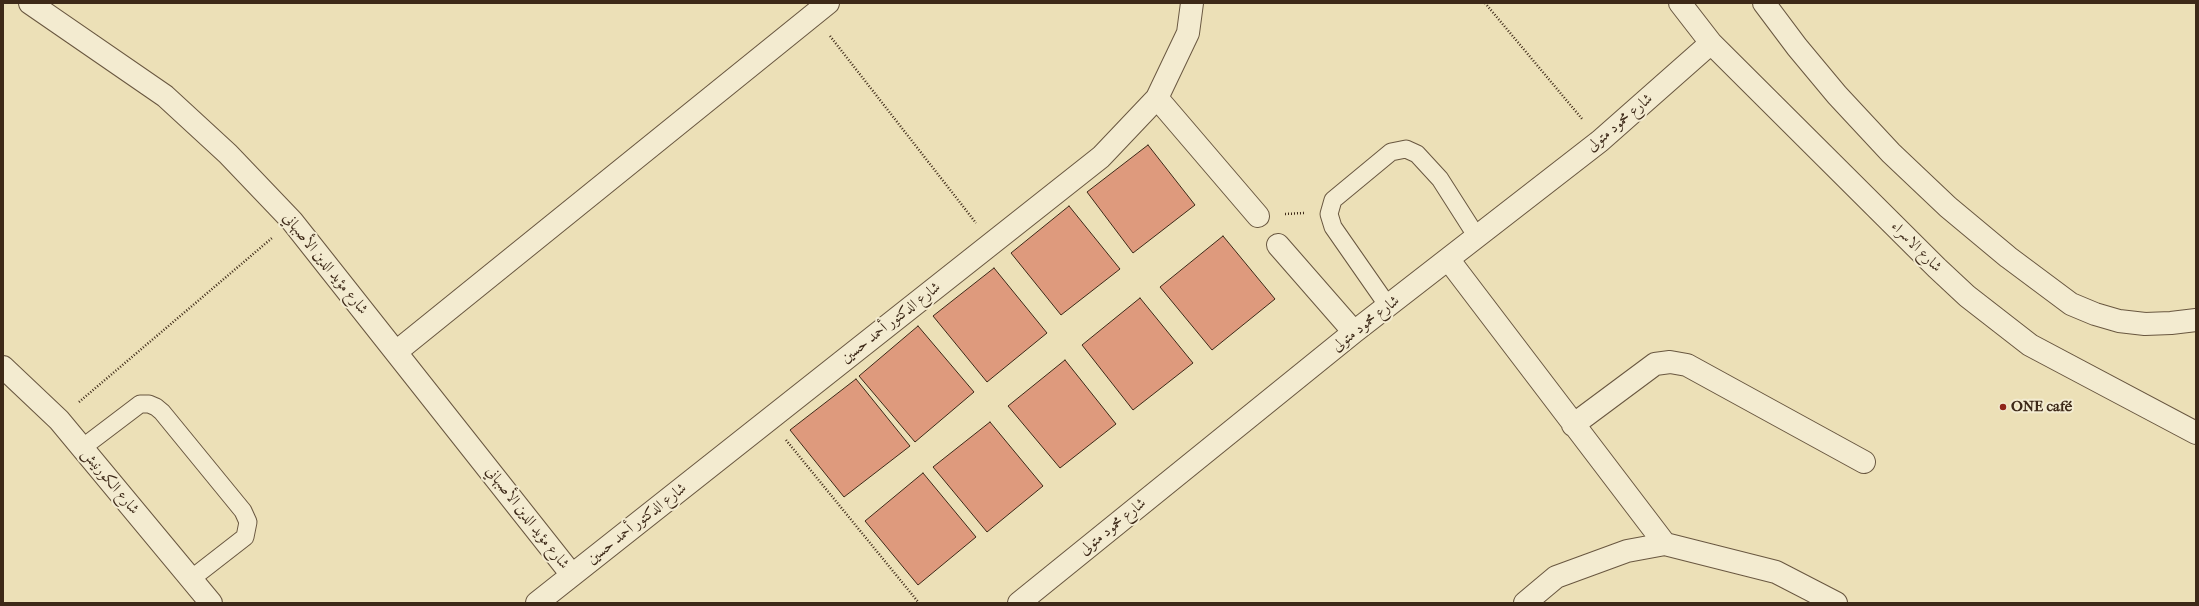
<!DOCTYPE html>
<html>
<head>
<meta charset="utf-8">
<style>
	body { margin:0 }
	#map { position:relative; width:2199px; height:606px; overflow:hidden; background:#ece0b7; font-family:"IM FELL French Canon",serif }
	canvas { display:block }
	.frame { position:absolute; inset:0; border:4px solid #3d2918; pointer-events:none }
</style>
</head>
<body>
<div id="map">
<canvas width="2199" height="606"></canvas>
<div class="frame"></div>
</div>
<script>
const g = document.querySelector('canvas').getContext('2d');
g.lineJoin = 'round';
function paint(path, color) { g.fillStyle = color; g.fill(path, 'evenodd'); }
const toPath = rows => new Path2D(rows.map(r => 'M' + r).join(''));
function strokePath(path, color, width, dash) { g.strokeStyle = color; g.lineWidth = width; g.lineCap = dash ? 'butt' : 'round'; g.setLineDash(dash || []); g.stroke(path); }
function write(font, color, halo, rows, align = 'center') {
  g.font = font + ' "IM FELL French Canon",Amiri,serif'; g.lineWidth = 4; g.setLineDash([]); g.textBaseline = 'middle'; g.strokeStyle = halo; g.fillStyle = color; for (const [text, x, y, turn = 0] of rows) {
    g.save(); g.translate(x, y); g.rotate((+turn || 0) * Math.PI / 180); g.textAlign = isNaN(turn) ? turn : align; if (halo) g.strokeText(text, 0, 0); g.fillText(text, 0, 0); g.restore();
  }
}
const building = toPath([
	[1148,145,1195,205,1133,253,1087,192,1148,145],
	[1069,206,1120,269,1061,315,1011,253,1069,206],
	[1223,236,1275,299,1212,350,1160,287,1223,236],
	[994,268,1047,333,987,382,933,316,994,268],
	[1140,298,1193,363,1133,410,1082,345,1140,298],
	[918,326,974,392,915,442,859,376,918,326],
	[1065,360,1116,424,1060,468,1008,406,1065,360],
	[856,379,910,446,844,497,790,430,856,379],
	[990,422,1043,486,987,532,933,467,990,422],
	[923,473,976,537,918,585,865,521,923,473]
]);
paint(building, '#de9a7d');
strokePath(building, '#3d2918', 1);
const lane = toPath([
	[1388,306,1333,227,1329,214,1333,200,1391,152,1406,149,1417,154,1440,179,1477,237],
	[82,448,140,404,149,404,156,407,162,412,243,511,248,522,245,537,191,579]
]);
const street = toPath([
	[30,3,165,96,228,154,292,221,572,575],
	[1680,3,1711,43,1937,268,1967,296,2030,345,2196,433],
	[1764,3,1797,47,1837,95,1891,153,1948,207,2008,257,2071,304,2095,314,2119,321,2145,324,2171,323,2196,320],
	[1157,98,1258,216],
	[1278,245,1354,332],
	[1448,259,1665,544],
	[396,352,828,3],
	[3,367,59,420,211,603],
	[1573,425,1655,364,1670,362,1687,365,1864,462],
	[537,603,1101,157,1157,98,1188,33,1192,3],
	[1019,603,1354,332,1600,141,1711,43],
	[1525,603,1556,577,1627,551,1665,544,1776,572,1836,603]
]);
strokePath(lane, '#695740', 19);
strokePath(street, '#695740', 24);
strokePath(toPath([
	[1485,3,1583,120],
	[830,36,976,223],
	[1285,214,1304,213],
	[79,402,272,238],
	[786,440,919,603]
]), '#3d2918', 2.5, [1, 2]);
strokePath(lane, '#f3ebd0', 17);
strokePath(street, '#f3ebd0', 22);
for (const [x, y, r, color] of [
	[2003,407,4,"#8f2418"]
]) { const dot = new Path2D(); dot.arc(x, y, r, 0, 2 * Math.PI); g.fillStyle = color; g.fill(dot); strokePath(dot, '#f3ebd0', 1.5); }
write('15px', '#3d2918', '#f3ebd0', [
	["شارع محمود متولى",1620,123,-40],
	["شارع الاسراء",1916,247,45],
	["شارع مؤيد الدين الأصبهاني",325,264,51],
	["شارع الدكتور أحمد حسين",891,323,-38],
	["شارع محمود متولى",1366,324,-38],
	["شارع الكورنيش",110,482,50],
	["شارع مؤيد الدين الأصبهاني",527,518,52],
	["شارع الدكتور أحمد حسين",637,524,-38],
	["شارع محمود متولى",1113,527,-39]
]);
write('bold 15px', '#3d2918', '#f3ebd0', [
	["ONE café",2011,407]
], 'left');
</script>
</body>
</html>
